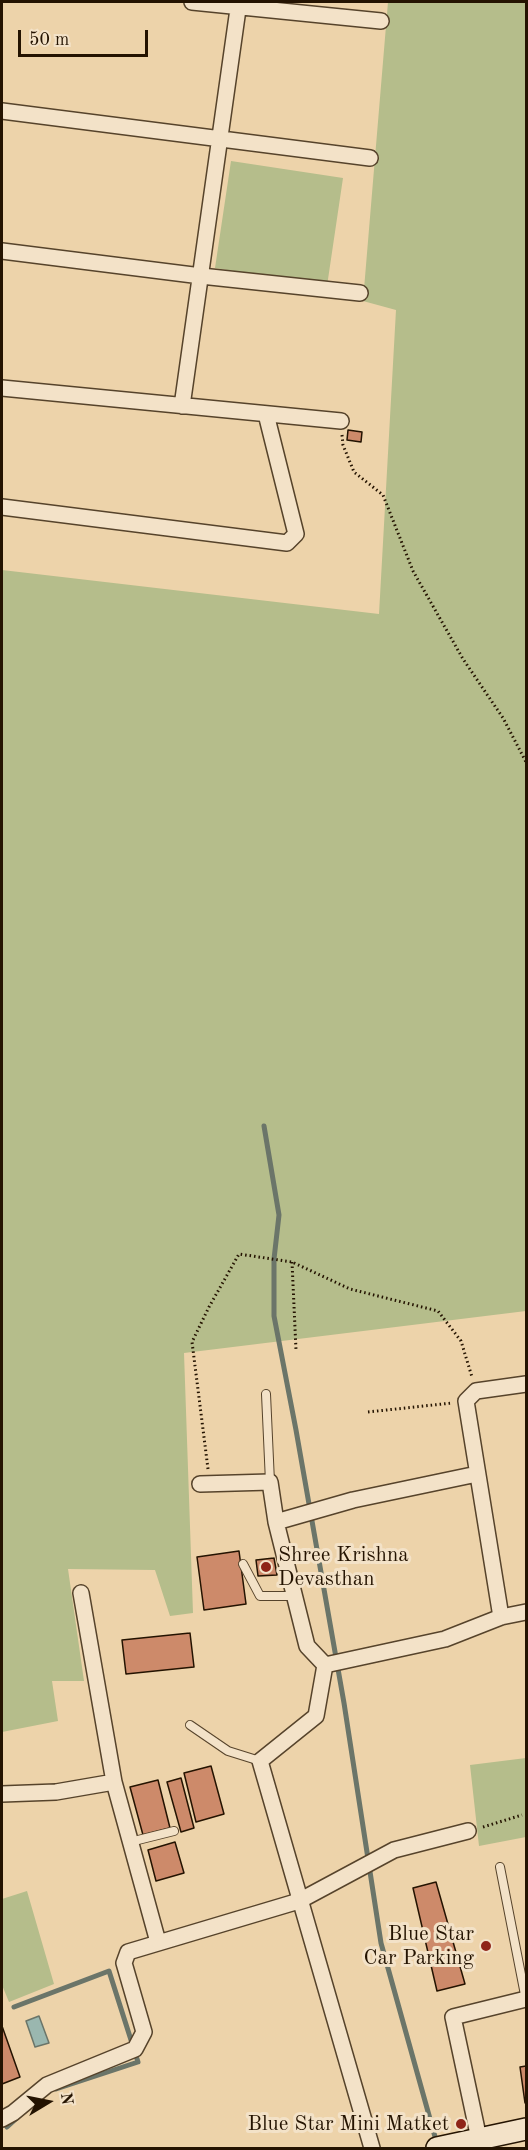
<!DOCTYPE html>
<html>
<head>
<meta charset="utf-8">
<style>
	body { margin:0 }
	#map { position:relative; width:528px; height:2150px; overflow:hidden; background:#edd3aa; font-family:"Old Standard TT",serif }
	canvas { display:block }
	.frame { position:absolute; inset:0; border:3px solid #241301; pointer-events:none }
	.north { position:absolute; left:18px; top:2072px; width:60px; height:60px; -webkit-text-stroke:4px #f3e2c8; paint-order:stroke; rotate:80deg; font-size:16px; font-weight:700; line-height:24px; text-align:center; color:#241301 }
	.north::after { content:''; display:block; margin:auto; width:21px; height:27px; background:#241301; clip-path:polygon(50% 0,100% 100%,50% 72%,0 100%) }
	.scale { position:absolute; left:18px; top:30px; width:130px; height:27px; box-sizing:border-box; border:3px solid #241301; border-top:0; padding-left:8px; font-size:18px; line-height:21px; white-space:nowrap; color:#241301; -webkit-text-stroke:4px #f3e2c8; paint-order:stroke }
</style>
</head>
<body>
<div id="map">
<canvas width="528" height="2150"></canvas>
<div class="frame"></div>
<div class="north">N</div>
<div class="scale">50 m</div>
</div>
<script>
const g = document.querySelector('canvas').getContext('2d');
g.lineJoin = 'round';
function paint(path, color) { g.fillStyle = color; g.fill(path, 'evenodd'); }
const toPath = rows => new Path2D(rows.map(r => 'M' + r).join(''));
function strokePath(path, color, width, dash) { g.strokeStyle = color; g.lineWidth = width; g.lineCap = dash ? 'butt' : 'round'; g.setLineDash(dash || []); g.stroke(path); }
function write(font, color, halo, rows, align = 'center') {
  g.font = font + ' "Old Standard TT",serif'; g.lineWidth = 6; g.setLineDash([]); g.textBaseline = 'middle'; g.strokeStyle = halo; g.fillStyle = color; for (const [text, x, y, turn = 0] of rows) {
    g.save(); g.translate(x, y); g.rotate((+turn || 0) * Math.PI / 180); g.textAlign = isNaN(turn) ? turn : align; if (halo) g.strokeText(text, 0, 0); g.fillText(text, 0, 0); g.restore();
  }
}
paint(toPath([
	[388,2,526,2,526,1311,184,1353,193,1613,170,1616,155,1570,68,1569,84,1681,52,1681,58,1721,2,1732,2,570,379,614,396,310,363,301],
	[231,161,343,178,327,286,215,268],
	[526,1758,526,1837,479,1846,470,1765],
	[27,1891,54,1984,9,2002,2,1985,2,1899]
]), '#b5bd8b');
const water = toPath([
	[39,2016,49,2043,35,2047,26,2021,39,2016]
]);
paint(water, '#9ab7af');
strokePath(water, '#6b7569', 1.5);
strokePath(toPath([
	[264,1126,279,1215,274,1259,274,1316,296,1430,344,1703,381,1943,437,2144],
	[14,2007,109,1971,138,2062,56,2089],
	[7,2127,18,2117]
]), '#6b7569', 5);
const building = toPath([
	[348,430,362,432,361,442,347,440,348,430],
	[239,1551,246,1604,204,1610,197,1557,239,1551],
	[274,1558,277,1575,258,1576,256,1560,274,1558],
	[190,1633,194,1667,126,1674,122,1640,190,1633],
	[211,1766,224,1814,196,1822,184,1773,211,1766],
	[181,1778,194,1828,181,1832,167,1782,181,1778],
	[158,1780,170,1828,143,1835,130,1787,158,1780],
	[175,1842,184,1873,156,1881,148,1850,175,1842],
	[436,1882,465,1984,437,1991,413,1888,436,1882],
	[2,2026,20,2077,2,2084,2,2026],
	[526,2066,526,2103,525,2103,520,2067,526,2066]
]);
paint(building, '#cd8a6a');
strokePath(building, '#241301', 1.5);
const lane = toPath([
	[266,1394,270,1482],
	[243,1564,260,1596,295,1596],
	[190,1725,228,1751,260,1761],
	[130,1842,174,1831],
	[500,1867,526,2000]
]);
const street = toPath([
	[192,2,381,21],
	[2,111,370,158],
	[2,251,201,276,360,293],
	[2,388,341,421],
	[182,406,239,2],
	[2,507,287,543,296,534,266,414],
	[200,1484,270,1482,276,1522,307,1646,325,1665],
	[276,1522,353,1500,477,1474],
	[81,1593,114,1782,158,1942],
	[501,1617,466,1401,476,1391,526,1384],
	[2,1794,56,1792,114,1782],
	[2,2119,13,2113,47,2085,135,2049,144,2032,124,1963,128,1952,299,1901,394,1850,468,1831],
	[479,2139,453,2017,526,1999],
	[372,2148,260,1761,316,1716,325,1665,445,1639,501,1617,526,1612]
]);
const secondary = toPath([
	[437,2148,526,2129]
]);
strokePath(lane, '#56432b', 10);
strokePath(street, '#56432b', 18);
strokePath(secondary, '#241301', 24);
strokePath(toPath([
	[342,435,343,445,354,472,383,495,413,571,463,659,503,718,526,762],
	[292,1262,296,1350],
	[368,1412,452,1403],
	[208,1469,192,1342,209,1307,239,1254,292,1262,350,1289,438,1311,461,1341,472,1377],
	[483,1827,522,1815]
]), '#241301', 3, [1.5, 3]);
strokePath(lane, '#f3e2c8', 8);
strokePath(street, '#f3e2c8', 15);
strokePath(secondary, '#f3e2c8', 21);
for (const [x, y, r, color] of [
	[266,1567,6,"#8f2418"],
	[486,1946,6,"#8f2418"],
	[461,2124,6,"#8f2418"]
]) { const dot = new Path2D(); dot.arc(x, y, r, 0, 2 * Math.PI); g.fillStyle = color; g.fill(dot); strokePath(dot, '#f3e2c8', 2); }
write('21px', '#241301', '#f3e2c8', [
	["Shree Krishna",278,1555,"left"],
	["Devasthan",278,1579,"left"],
	["Blue Star",474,1934],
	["Car Parking",474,1958],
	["Blue Star Mini Matket",449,2124]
], 'right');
</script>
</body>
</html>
